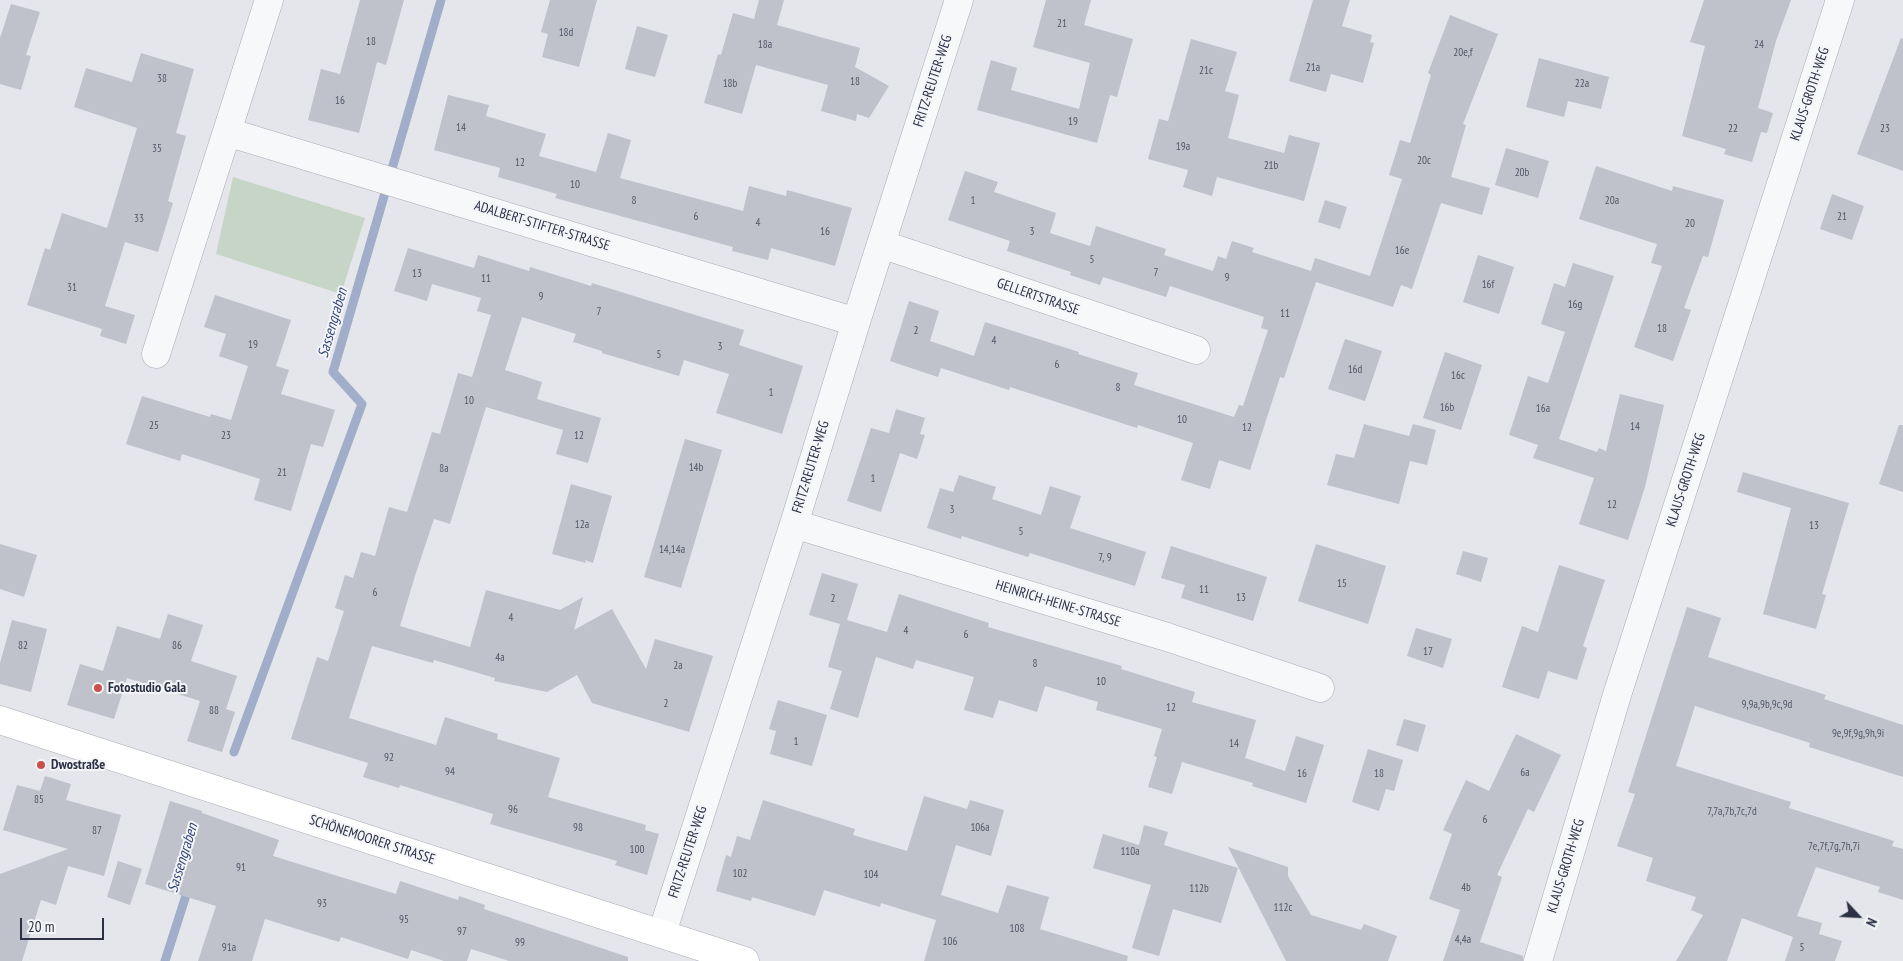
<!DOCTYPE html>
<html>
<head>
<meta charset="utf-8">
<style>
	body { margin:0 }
	#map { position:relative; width:1903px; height:961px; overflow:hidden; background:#e4e6ec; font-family:"PT Sans Narrow",sans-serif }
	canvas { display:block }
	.north { position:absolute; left:1833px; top:891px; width:50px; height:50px; -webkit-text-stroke:4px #f4f5f9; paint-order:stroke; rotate:115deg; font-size:14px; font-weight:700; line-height:20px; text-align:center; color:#2c3144 }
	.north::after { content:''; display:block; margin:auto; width:18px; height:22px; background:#2c3144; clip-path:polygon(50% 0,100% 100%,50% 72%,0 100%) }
	.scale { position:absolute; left:20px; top:918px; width:84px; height:22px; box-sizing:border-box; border:2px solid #2c3144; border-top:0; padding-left:6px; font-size:15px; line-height:18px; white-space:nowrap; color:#2c3144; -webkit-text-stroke:4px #f4f5f9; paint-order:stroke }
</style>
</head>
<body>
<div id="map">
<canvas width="1903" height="961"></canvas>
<div class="north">N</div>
<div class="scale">20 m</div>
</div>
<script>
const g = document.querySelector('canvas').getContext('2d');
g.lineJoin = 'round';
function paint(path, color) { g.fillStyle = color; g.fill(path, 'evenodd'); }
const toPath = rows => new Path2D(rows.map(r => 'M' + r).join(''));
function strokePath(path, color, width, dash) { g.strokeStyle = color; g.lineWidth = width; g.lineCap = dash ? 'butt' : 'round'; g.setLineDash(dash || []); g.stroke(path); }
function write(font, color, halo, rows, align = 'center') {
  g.font = font + ' "PT Sans Narrow",sans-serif'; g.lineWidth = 4; g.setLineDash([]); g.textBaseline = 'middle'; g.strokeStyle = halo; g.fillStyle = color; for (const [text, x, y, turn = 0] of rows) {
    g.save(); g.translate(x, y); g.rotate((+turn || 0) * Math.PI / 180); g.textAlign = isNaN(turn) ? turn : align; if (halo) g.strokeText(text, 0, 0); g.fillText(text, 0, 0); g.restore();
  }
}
paint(toPath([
	[233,177,365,218,341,294,216,254]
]), '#c7d5c6');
strokePath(toPath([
	[234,752,362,404,333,372,441,0],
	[165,961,189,886]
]), '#a1aeca', 9);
paint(toPath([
	[360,0,404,0,386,65,377,62,359,133,308,120,321,69,340,74],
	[550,0,597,0,579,67,542,57,548,34,541,32],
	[759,0,784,0,777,25,860,48,855,67,889,86,869,118,857,114,856,121,821,111,828,85,756,65,742,114,704,103,718,54,721,55,733,13,754,19],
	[1046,0,1091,0,1084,25,1133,39,1117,97,1110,95,1097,143,977,110,991,60,1017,68,1011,90,1079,109,1090,63,1033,47],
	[1313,0,1350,0,1342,26,1372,35,1370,42,1374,43,1363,83,1331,74,1326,92,1289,81],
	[1704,0,1791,0,1776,41,1758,108,1773,113,1767,133,1761,132,1752,162,1724,154,1726,149,1682,136,1705,46,1690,42],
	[11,4,40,12,26,55,31,56,21,90,0,84,0,38],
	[1450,15,1498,34,1463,124,1466,125,1451,177,1490,188,1482,215,1441,203,1412,289,1401,285,1393,307,1316,282,1284,378,1280,377,1250,470,1219,460,1210,489,1181,480,1193,443,1138,425,1137,428,1010,387,1009,390,941,368,938,377,890,361,909,301,939,311,930,341,974,356,985,322,1079,352,1078,354,1138,373,1134,385,1234,417,1239,405,1243,406,1268,330,1261,328,1264,317,1170,286,1166,297,1103,277,1100,285,1070,275,1071,272,1007,251,1010,241,948,220,965,171,998,182,994,192,1056,213,1050,233,1090,246,1096,226,1166,249,1164,255,1213,271,1218,256,1226,259,1232,241,1254,248,1252,252,1311,271,1315,258,1370,276,1402,179,1389,175,1400,140,1410,143,1431,75,1428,73],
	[637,26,668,35,655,77,625,69],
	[1901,38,1903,39,1903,171,1857,154],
	[1191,39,1237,52,1225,91,1239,95,1228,138,1284,153,1289,135,1320,143,1304,201,1217,177,1212,196,1183,187,1188,170,1148,159,1159,119,1168,121],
	[141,53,194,69,176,133,186,136,168,201,173,203,158,252,125,242,105,306,135,315,126,344,100,336,102,329,27,305,45,248,50,250,62,213,107,228,137,128,74,107,86,68,132,82],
	[1539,58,1609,77,1601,109,1568,101,1564,117,1526,107],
	[448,95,489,105,486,116,546,134,539,156,596,172,608,133,631,140,620,178,743,211,749,186,786,196,787,190,852,208,835,266,771,248,768,260,732,251,733,247,555,198,557,194,498,177,500,168,434,150],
	[1506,148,1549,161,1538,198,1495,185],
	[1596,166,1672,191,1673,186,1724,200,1708,257,1703,256,1684,308,1691,310,1673,361,1634,347,1662,266,1651,263,1657,244,1579,219],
	[1832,194,1864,206,1852,240,1820,229],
	[1325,200,1347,207,1340,229,1318,222],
	[408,248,474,268,478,255,529,271,530,267,591,286,592,283,744,330,739,345,803,366,782,434,716,413,729,374,684,360,679,376,602,353,602,351,573,342,576,334,522,317,505,370,542,382,537,399,601,418,588,463,556,454,563,430,486,407,450,524,434,519,415,576,400,626,470,647,486,590,560,610,583,597,574,630,612,609,646,669,655,639,713,656,689,732,592,703,577,675,547,692,494,681,495,678,434,660,433,663,372,646,349,718,436,745,445,717,498,734,497,739,560,758,548,797,646,825,645,830,659,834,647,875,615,865,617,861,490,824,493,814,400,785,399,788,363,777,368,763,291,739,317,657,328,661,344,611,335,608,345,575,353,578,361,552,375,556,389,507,407,512,432,432,440,434,458,373,472,377,491,315,477,311,481,298,432,284,427,301,394,291],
	[1478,255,1514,267,1499,314,1463,302],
	[1573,263,1614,276,1559,439,1597,452,1599,448,1606,451,1620,394,1664,405,1645,487,1628,540,1579,524,1594,478,1533,458,1538,445,1509,435,1528,376,1548,383,1565,332,1541,324,1554,283,1565,287],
	[215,295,291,320,276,366,289,370,281,394,335,410,323,447,311,444,291,511,254,500,260,479,182,454,180,461,126,444,142,396,210,417,211,414,231,420,248,366,219,356,226,334,204,327],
	[1345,339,1382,351,1365,401,1328,389],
	[1445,352,1482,365,1461,430,1423,418],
	[896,409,925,418,920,434,925,435,917,459,900,453,881,512,847,501,871,428,889,433],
	[1364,424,1409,436,1413,424,1436,430,1427,465,1410,461,1399,504,1327,485,1336,454,1354,458],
	[1899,425,1903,425,1903,492,1879,484],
	[685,439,722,450,681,588,644,577],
	[1743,472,1849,503,1822,594,1826,595,1816,629,1763,614,1791,508,1737,492],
	[959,475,996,487,992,499,1041,515,1050,486,1081,496,1070,528,1146,552,1135,586,1030,553,1028,557,962,536,961,539,927,528,940,488,953,492],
	[571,484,612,496,593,563,585,560,586,563,552,554],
	[0,544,37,555,24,597,0,589],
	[1316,544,1386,566,1368,624,1298,601],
	[1171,546,1267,577,1253,621,1181,598,1185,585,1161,578],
	[1463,551,1488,558,1481,582,1456,574],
	[1559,565,1605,580,1583,646,1587,648,1577,680,1548,671,1539,699,1502,687,1522,626,1538,632],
	[822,573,858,584,847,620,887,632,899,594,989,623,988,627,1122,666,1121,669,1195,692,1192,702,1256,720,1245,758,1285,771,1296,736,1324,745,1306,803,1252,786,1253,783,1182,762,1172,794,1148,787,1157,757,1154,756,1162,729,1096,710,1098,702,1045,686,1037,712,999,700,993,718,964,710,974,677,916,660,913,669,876,657,858,718,830,709,842,671,828,667,840,624,809,615],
	[1687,607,1721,618,1708,657,1826,695,1824,699,1903,725,1903,777,1809,747,1810,743,1695,706,1676,766,1791,802,1789,808,1894,841,1892,846,1903,849,1903,900,1878,892,1880,887,1816,867,1797,916,1822,923,1819,934,1842,941,1835,961,1785,961,1793,937,1742,918,1727,961,1676,961,1703,915,1691,910,1696,897,1646,881,1653,858,1617,846,1635,794,1628,792],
	[168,614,203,625,191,661,237,676,226,709,235,712,222,752,187,741,200,701,127,678,114,719,67,705,80,664,103,671,117,626,160,639],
	[12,620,47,629,31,692,0,684,0,663],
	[1416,628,1452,639,1443,668,1407,656],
	[778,700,827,715,812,766,770,754,776,731,769,729],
	[1404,719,1426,725,1418,752,1396,745],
	[1516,734,1561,755,1534,812,1528,809,1497,875,1502,877,1480,942,1523,956,1523,961,1443,961,1460,910,1429,899,1452,834,1443,830,1466,780,1489,791],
	[1368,749,1403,760,1394,791,1386,789,1379,811,1352,802],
	[45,776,71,784,66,800,121,815,104,876,68,866,56,905,41,900,22,961,0,961,0,874,68,849,3,830,17,785,40,791],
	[924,796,967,809,970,800,1004,810,991,856,956,845,941,895,998,913,1007,885,1049,897,1040,929,1128,956,1127,961,924,961,936,920,881,903,880,907,824,890,815,916,752,897,751,901,716,891,726,855,731,857,737,836,750,840,763,800,855,829,853,835,907,851],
	[170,801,202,811,202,813,279,840,273,856,396,894,400,881,458,900,459,896,485,905,484,909,628,957,628,961,509,961,471,949,467,961,444,961,411,950,408,959,341,937,339,942,265,919,252,961,198,961,216,906,145,884],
	[1144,825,1168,832,1164,845,1238,868,1221,923,1173,909,1159,956,1132,948,1151,885,1093,868,1103,834,1139,845],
	[1228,847,1288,867,1288,876,1311,915,1361,930,1364,924,1397,936,1388,961,1286,961],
	[118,861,142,869,130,905,107,897]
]), '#bfc1cb');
const street = toPath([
	[227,132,856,322],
	[881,244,1196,350],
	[156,354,269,0],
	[794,524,1167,637,1320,688],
	[662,933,794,524,856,322,959,0],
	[1538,961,1617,695,1840,0]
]);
const secondary = toPath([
	[0,720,745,961]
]);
strokePath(street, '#a9acb6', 29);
strokePath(secondary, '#a9acb6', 29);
strokePath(street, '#f7f8fa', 28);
strokePath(secondary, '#fff', 28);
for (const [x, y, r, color] of [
	[98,688,5,"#cb514f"],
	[41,765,5,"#cb514f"]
]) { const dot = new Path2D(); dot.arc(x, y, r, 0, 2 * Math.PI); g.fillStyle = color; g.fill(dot); strokePath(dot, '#f4f5f9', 2); }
write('11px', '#515566', null, [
	["21",1062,24],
	["18d",566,33],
	["18",371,42],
	["18a",765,45],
	["24",1759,45],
	["20e,f",1463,53],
	["21a",1313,68],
	["21c",1206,71],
	["38",162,79],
	["18",855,82],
	["18b",730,84],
	["22a",1582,84],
	["16",340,101],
	["19",1073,122],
	["14",461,128],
	["22",1733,129],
	["23",1885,129],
	["19a",1183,147],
	["35",157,149],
	["20c",1424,161],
	["12",520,163],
	["21b",1271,166],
	["20b",1522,173],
	["10",575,185],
	["8",634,201],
	["1",973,201],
	["20a",1612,201],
	["6",696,217],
	["21",1842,217],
	["33",139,219],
	["4",758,223],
	["20",1690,224],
	["16",825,232],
	["3",1032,232],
	["16e",1402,251],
	["5",1092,260],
	["7",1156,273],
	["13",417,274],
	["9",1227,278],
	["11",486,279],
	["16f",1488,285],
	["31",72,288],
	["9",541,297],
	["16g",1575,305],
	["7",599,312],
	["11",1285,314],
	["18",1662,329],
	["2",916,331],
	["4",994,341],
	["19",253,345],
	["3",720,347],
	["5",659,355],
	["6",1057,365],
	["16d",1355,370],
	["16c",1458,376],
	["8",1118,388],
	["1",771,393],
	["10",469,401],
	["16b",1447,408],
	["16a",1543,409],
	["10",1182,420],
	["25",154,426],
	["14",1635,427],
	["12",1247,428],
	["23",226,436],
	["12",579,436],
	["14b",696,468],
	["8a",444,469],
	["21",282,473],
	["1",873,479],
	["12",1612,505],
	["3",952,510],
	["12a",582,525],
	["13",1814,526],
	["5",1021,532],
	["14,14a",672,550],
	["7, 9",1105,558],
	["15",1342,584],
	["11",1204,590],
	["6",375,593],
	["13",1241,598],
	["2",833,599],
	["4",511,618],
	["4",906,631],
	["6",966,635],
	["82",23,646],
	["86",177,646],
	["17",1428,652],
	["4a",500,658],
	["8",1035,664],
	["2a",678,666],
	["10",1101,682],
	["2",666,704],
	["9,9a,9b,9c,9d",1767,705],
	["12",1171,708],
	["88",214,711],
	["9e,9f,9g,9h,9i",1858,734],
	["1",796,742],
	["14",1234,744],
	["92",389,758],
	["94",450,772],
	["6a",1525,773],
	["16",1302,774],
	["18",1379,774],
	["85",39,800],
	["96",513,810],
	["7,7a,7b,7c,7d",1732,812],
	["6",1485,820],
	["98",578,828],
	["106a",980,828],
	["87",97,831],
	["7e,7f,7g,7h,7i",1834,847],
	["100",637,850],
	["110a",1130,852],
	["91",241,868],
	["102",740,874],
	["104",871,875],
	["4b",1466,888],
	["112b",1199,889],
	["93",322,904],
	["112c",1283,908],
	["95",404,920],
	["108",1017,929],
	["97",462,932],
	["4,4a",1463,940],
	["106",950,942],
	["99",520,943],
	["91a",229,948],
	["5",1802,948]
]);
write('14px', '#2c3144', '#f4f5f9', [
	["FRITZ-REUTER-WEG",933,81,-72],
	["KLAUS-GROTH-WEG",1810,94,-72],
	["ADALBERT-STIFTER-STRASSE",542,226,17],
	["GELLERTSTRASSE",1038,297,19],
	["FRITZ-REUTER-WEG",811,467,-73],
	["KLAUS-GROTH-WEG",1686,480,-72],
	["HEINRICH-HEINE-STRASSE",1058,604,17],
	["SCHÖNEMOORER STRASSE",372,840,18],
	["FRITZ-REUTER-WEG",688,852,-72],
	["KLAUS-GROTH-WEG",1566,866,-73]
]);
write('bold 14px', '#2c3144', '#f4f5f9', [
	["Fotostudio Gala",108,688],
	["Dwostraße",51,765]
], 'left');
write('italic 15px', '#374977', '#f4f5f9', [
	["Sassengraben",333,323,-74],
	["Sassengraben",183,858,-73]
]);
</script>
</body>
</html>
